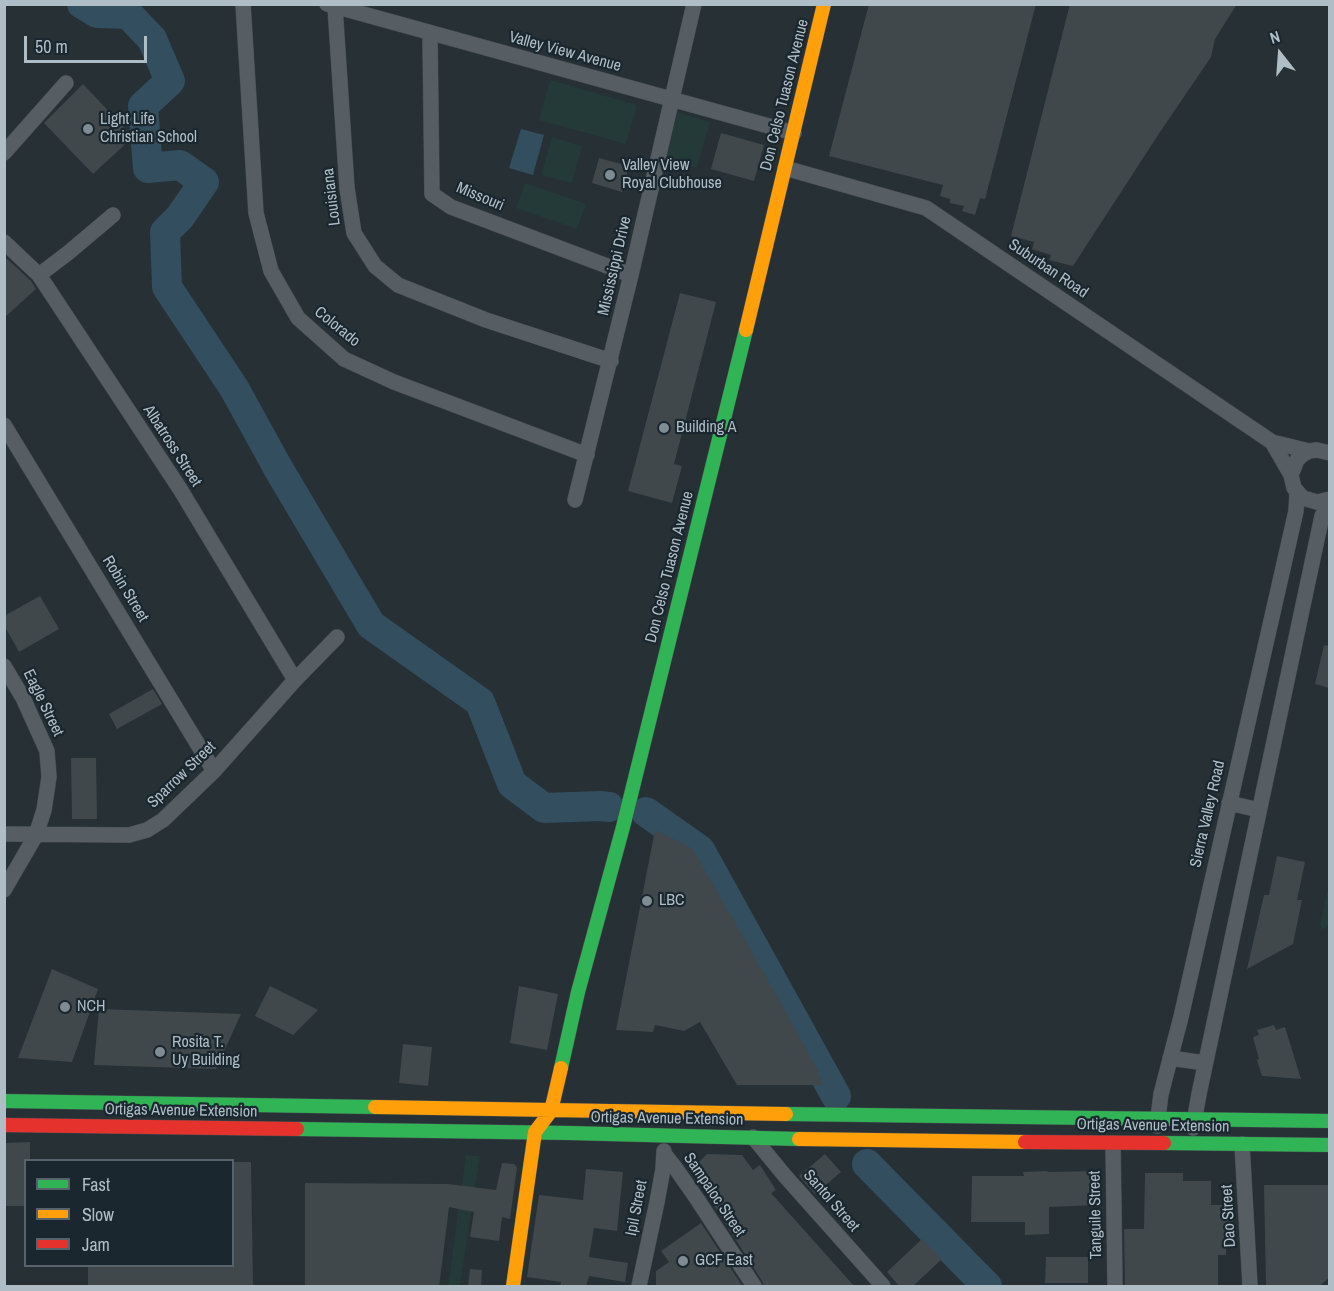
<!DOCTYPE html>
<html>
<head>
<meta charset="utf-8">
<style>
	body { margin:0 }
	#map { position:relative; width:1334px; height:1291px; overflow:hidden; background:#263035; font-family:"Archivo Narrow",sans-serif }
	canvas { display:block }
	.frame { position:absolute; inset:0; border:6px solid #afbdc7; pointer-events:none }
	.legend { position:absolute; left:24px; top:1159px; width:210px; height:108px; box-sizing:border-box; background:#1a272f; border:2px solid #56636c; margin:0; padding:8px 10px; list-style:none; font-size:18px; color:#afbdc7 }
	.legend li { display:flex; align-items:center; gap:12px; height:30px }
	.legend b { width:30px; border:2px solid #56636c }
	.north { position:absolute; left:1250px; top:24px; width:60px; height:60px; -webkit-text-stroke:4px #1a272f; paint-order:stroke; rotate:343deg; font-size:16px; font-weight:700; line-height:24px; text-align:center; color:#afbdc7 }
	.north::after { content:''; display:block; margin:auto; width:21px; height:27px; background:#afbdc7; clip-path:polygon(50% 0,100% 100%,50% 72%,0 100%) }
	.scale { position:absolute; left:24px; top:36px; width:123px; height:27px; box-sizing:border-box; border:3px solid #afbdc7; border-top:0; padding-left:8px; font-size:18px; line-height:21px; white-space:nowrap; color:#afbdc7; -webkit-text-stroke:4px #1a272f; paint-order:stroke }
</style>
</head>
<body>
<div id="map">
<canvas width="1334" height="1291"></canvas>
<div class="frame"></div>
<ul class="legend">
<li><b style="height:8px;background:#30b455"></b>Fast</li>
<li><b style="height:8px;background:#ff9f0a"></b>Slow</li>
<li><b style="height:8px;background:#e5322d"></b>Jam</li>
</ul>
<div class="north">N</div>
<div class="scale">50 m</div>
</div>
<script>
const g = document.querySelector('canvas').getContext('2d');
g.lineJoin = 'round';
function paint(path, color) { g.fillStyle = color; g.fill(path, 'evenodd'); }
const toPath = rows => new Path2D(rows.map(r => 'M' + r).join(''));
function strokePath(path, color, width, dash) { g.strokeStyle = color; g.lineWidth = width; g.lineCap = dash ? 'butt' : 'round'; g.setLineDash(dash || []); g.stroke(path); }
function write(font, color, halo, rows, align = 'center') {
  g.font = font + ' "Archivo Narrow",sans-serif'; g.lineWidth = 4.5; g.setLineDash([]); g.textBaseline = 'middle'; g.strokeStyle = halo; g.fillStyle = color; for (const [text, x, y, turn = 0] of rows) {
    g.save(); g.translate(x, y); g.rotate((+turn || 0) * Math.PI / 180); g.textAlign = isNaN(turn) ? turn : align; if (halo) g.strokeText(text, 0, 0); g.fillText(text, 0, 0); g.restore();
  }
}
paint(toPath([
	[550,80,637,105,626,144,539,120],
	[677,112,710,122,697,168,666,161],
	[552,137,582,146,572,183,541,175],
	[525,183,586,204,577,229,516,208],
	[1329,884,1329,926,1322,930,1320,924,1321,920],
	[466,1155,480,1156,460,1286,448,1286]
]), '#233a38');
paint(toPath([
	[521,129,544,135,533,175,509,168]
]), '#324e5f');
strokePath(toPath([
	[82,4,97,13,128,14,152,39,170,81,143,106,148,168,180,165,204,182,180,217,165,232,167,287,234,388,278,468,371,625,480,702,512,784,544,808,600,806,609,807],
	[646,812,700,850,836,1096],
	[867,1164,987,1286]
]), '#324e5f', 30);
paint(toPath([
	[869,4,1036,4,985,199,980,198,975,215,962,211,964,206,950,203,950,199,940,196,943,185,829,156],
	[1070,4,1237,4,1215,39,1211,57,1160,132,1073,266,1049,260,1051,255,1032,249,1034,242,1011,236],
	[83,84,133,137,93,174,44,123],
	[721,133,764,145,754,181,711,169],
	[599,158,629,166,622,192,592,183],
	[4,256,31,281,36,289,4,318],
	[680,293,716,302,674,464,682,466,672,503,628,491],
	[40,596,59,629,19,652,4,625,4,616],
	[1324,645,1329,646,1329,688,1315,684],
	[153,689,162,704,117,729,109,714],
	[71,758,96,758,97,819,72,819],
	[655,830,692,848,755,957,817,1068,823,1085,737,1085,700,1022,684,1031,655,1025,653,1032,616,1030],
	[1277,856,1305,862,1297,900,1302,900,1293,944,1247,969,1264,895,1269,895],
	[52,969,98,989,72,1062,18,1058],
	[270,986,318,1010,293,1035,255,1016],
	[519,986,558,994,547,1050,510,1043],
	[99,1009,241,1014,216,1069,94,1065],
	[1274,1025,1276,1030,1285,1027,1301,1079,1262,1076,1257,1060,1259,1059,1253,1037,1259,1035,1257,1030],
	[403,1044,432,1047,428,1086,399,1083],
	[30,1142,30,1161,26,1161,26,1206,4,1206,4,1143],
	[707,1154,742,1155,753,1170,760,1165,776,1190,771,1193,855,1287,764,1287,762,1281,710,1199,719,1193,699,1162],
	[825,1154,841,1172,815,1194,799,1176],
	[232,1162,251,1162,253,1287,88,1287,88,1266,232,1266],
	[502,1163,514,1164,517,1167,510,1219,502,1217,499,1241,470,1237,474,1212,449,1207,439,1287,305,1287,305,1183,448,1184,496,1190],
	[586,1169,623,1172,617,1231,594,1228,589,1257,628,1263,625,1282,589,1276,586,1287,560,1287,561,1282,527,1277,539,1195,583,1200],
	[1047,1171,1048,1172,1097,1171,1098,1205,1049,1207,1049,1234,1025,1235,1025,1222,971,1222,972,1176,1024,1176,1023,1172],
	[1145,1173,1183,1173,1183,1181,1211,1181,1211,1205,1233,1205,1233,1225,1226,1225,1226,1255,1218,1255,1218,1287,1125,1287,1124,1229,1144,1229],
	[1264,1185,1329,1185,1329,1278,1318,1287,1266,1287],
	[701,1223,743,1287,656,1287,656,1271,669,1262,661,1251],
	[922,1239,942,1259,912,1287,900,1287,887,1272],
	[1046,1257,1088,1257,1088,1283,1045,1283],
	[470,1269,482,1270,481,1287,468,1287]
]), '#40484c');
const street = toPath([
	[243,4,256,213,271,271,298,318,344,359,394,382,587,455],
	[327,4,794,133],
	[335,7,347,188,354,233,375,266,398,285,486,320,611,361],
	[430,34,432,194,451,207,631,275],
	[4,153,66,83],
	[785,168,926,208,1272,442,1309,451],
	[4,242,39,275,180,489,295,680],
	[39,275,68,253,113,215],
	[4,425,214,771],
	[1272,442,1291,475],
	[1330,453,1317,450,1309,451,1302,455,1297,460,1291,475,1294,488,1303,498,1317,502,1330,499],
	[575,500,631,275,694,4],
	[4,666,23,698,47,751,49,777,44,810,36,835,4,890],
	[1229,803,1259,810],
	[4,834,129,835,147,830,163,820,214,771,295,680,337,637],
	[1170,1058,1205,1063],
	[1157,1126,1161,1094,1181,1017,1296,511,1297,493],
	[1193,1128,1199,1094,1322,516,1330,502],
	[753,1137,785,1176,883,1286],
	[1113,1143,1115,1286],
	[1242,1144,1250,1286],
	[665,1155,674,1166,697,1199,754,1286],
	[639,1286,657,1202,663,1169,664,1151]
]);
const fast = toPath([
	[561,1068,578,992,623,827,746,330],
	[4,1101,375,1107],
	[786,1114,1330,1121],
	[297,1129,569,1133,799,1139],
	[1164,1143,1330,1145]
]);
const slow = toPath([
	[746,330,824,4],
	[375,1107,786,1114],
	[799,1139,1025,1142],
	[513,1286,535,1132,551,1111,561,1068]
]);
const jam = toPath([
	[4,1125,297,1129],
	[1025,1142,1164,1143]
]);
strokePath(street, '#444b4f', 16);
strokePath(fast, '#444b4f', 15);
strokePath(slow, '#444b4f', 15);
strokePath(jam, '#444b4f', 15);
strokePath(street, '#565e63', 15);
strokePath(fast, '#30b455', 14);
strokePath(slow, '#ff9f0a', 14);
strokePath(jam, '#e5322d', 14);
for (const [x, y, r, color] of [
	[88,129,6,"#7f8c94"],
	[610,175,6,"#7f8c94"],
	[664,428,6,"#7f8c94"],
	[647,901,6,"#7f8c94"],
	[65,1007,6,"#7f8c94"],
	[160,1052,6,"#7f8c94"],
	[683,1261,6,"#7f8c94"]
]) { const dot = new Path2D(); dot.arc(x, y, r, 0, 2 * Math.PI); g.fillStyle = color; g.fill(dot); strokePath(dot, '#1a272f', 2); }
write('16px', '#afbdc7', '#1a272f', [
	["Valley View Avenue",565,52,15],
	["Don Celso Tuason Avenue",785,95,-76],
	["Louisiana",332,197,-97],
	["Missouri",480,197,23],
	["Mississippi Drive",615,266,-77],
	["Suburban Road",1048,269,34],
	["Colorado",337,327,39],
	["Albatross Street",172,446,57],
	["Don Celso Tuason Avenue",670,567,-76],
	["Robin Street",125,589,59],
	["Eagle Street",43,703,64],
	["Sparrow Street",182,775,-44],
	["Sierra Valley Road",1208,814,-77],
	["Ortigas Avenue Extension",181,1111,1],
	["Ortigas Avenue Extension",667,1119,1],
	["Ortigas Avenue Extension",1153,1126,1],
	["Sampaloc Street",714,1195,56],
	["Santol Street",831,1201,49],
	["Ipil Street",637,1208,-79],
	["Tanguile Street",1096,1215,-91],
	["Dao Street",1229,1216,-93]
]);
write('16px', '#afbdc7', '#1a272f', [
	["Light Life",100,120],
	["Christian School",100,138],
	["Valley View",622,166],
	["Royal Clubhouse",622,184],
	["Building A",676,428],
	["LBC",659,901],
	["NCH",77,1007],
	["Rosita T.",172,1043],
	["Uy Building",172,1061],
	["GCF East",695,1261]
], 'left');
</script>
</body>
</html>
